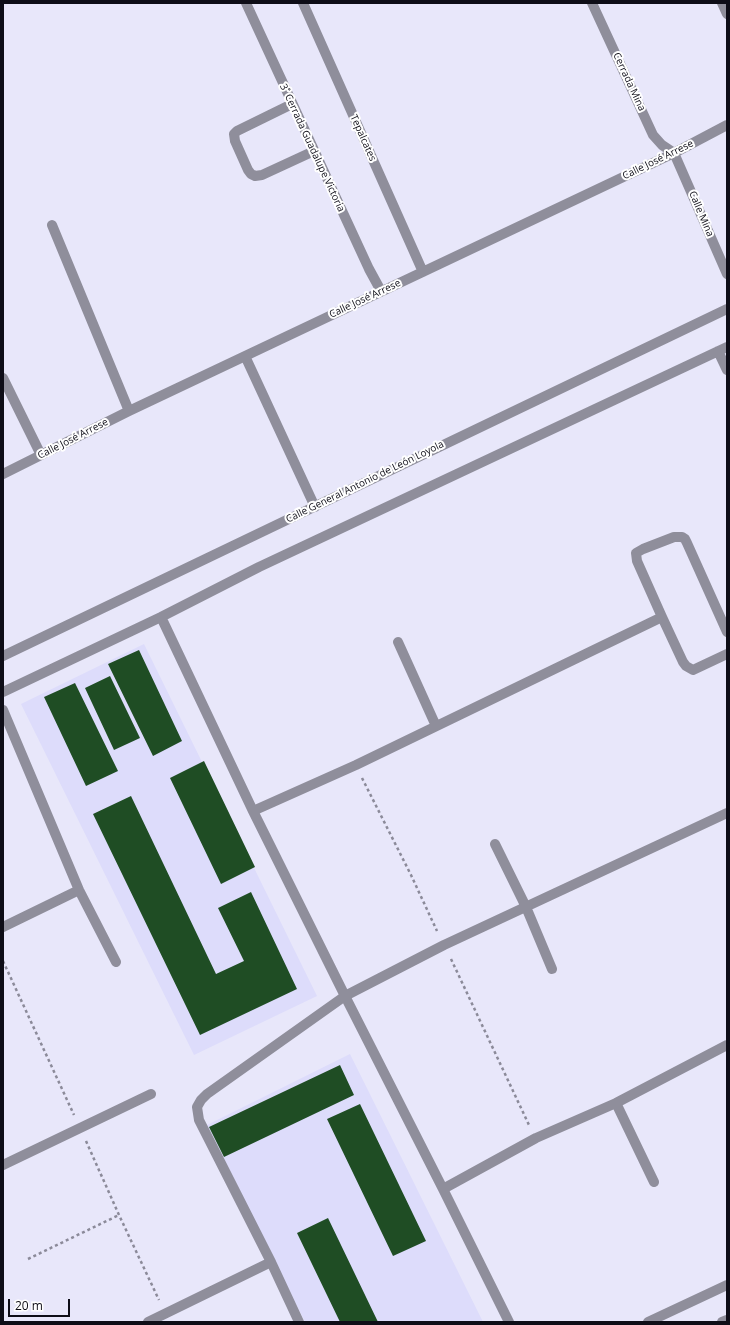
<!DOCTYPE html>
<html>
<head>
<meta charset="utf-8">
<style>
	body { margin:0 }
	#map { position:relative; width:730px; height:1325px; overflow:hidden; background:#e8e7fa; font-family:"Open Sans",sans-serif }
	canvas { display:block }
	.frame { position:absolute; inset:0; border:4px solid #0e0d17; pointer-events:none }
	.scale { position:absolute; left:8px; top:1299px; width:62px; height:18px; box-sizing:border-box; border:2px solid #0e0d17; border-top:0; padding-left:5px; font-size:12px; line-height:14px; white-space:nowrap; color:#0e0d17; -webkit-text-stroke:3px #fff; paint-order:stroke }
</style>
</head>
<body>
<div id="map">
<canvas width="730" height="1325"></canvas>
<div class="frame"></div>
<div class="scale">20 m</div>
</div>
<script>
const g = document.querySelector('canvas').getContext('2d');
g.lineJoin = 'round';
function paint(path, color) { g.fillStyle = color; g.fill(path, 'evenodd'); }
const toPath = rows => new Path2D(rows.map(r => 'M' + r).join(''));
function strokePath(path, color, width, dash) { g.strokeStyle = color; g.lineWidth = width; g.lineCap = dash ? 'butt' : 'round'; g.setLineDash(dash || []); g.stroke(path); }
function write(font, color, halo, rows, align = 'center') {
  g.font = font + ' "Open Sans",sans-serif'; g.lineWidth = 4; g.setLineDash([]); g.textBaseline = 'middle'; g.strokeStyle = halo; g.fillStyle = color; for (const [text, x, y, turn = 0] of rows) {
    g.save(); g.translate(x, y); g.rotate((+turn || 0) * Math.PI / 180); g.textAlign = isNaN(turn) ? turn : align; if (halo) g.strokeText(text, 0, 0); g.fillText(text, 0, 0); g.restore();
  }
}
paint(toPath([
	[144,644,317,996,194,1055,21,704],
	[350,1054,483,1322,305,1322,207,1125]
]), '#dddcfb');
paint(toPath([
	[139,650,182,741,153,756,108,664],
	[110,676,140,738,114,750,85,688],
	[75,683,118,771,86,786,44,697],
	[204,761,255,867,221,884,170,778],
	[131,796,216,974,244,961,218,908,251,892,297,989,200,1035,93,814],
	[340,1065,354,1095,224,1157,209,1127],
	[360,1104,426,1241,393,1256,327,1119],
	[328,1218,378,1322,340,1322,297,1233]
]), '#1f4d24');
strokePath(toPath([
	[362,778,411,875,437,931],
	[451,959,529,1125],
	[3,961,74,1115],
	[86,1141,119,1215,159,1300],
	[28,1259,119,1215]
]), '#8b8a99', 2.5, [3, 3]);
strokePath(toPath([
	[246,3,369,269,381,291],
	[303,3,423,272],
	[592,3,653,135,662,145,674,153,727,274],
	[722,3,727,14],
	[292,104,237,131,234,134,235,141,248,170,251,174,255,176,262,175,314,151],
	[52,225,129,411],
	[718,351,727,370],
	[245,356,315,507],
	[3,378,41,455],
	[3,474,129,411,674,153,727,125],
	[161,617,253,811,345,996,443,1189,509,1322],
	[727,632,687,543,685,539,682,537,674,537,643,549,636,553,637,561,662,617,683,662,686,666,693,670,727,654],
	[398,642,436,726],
	[3,656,727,309],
	[3,692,161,617,259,567,727,347],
	[3,710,79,890,116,962],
	[253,811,356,765,662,617],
	[495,844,526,907,552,969],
	[3,927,79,890],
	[616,1103,654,1182],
	[3,1165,151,1094],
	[443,1189,536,1138,616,1103,727,1045],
	[148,1322,271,1262],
	[299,1322,271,1262,199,1120,197,1107,201,1100,207,1094,345,996,444,945,727,813],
	[648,1322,727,1285],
	[722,1322,727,1320]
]), '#8f8e9b', 10);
write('10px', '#0e0d17', '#fff', [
	["Cerrada Mina",629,82,65],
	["Tepalcates",363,138,66],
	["3˚ Cerrada Guadalupe Victoria",312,148,65],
	["Calle José Arrese",658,160,-26],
	["Calle Mina",701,214,67],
	["Calle José Arrese",365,299,-25],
	["Calle José Arrese",73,439,-27],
	["Calle General Antonio de León Loyola",365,482,-26]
]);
</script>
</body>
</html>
